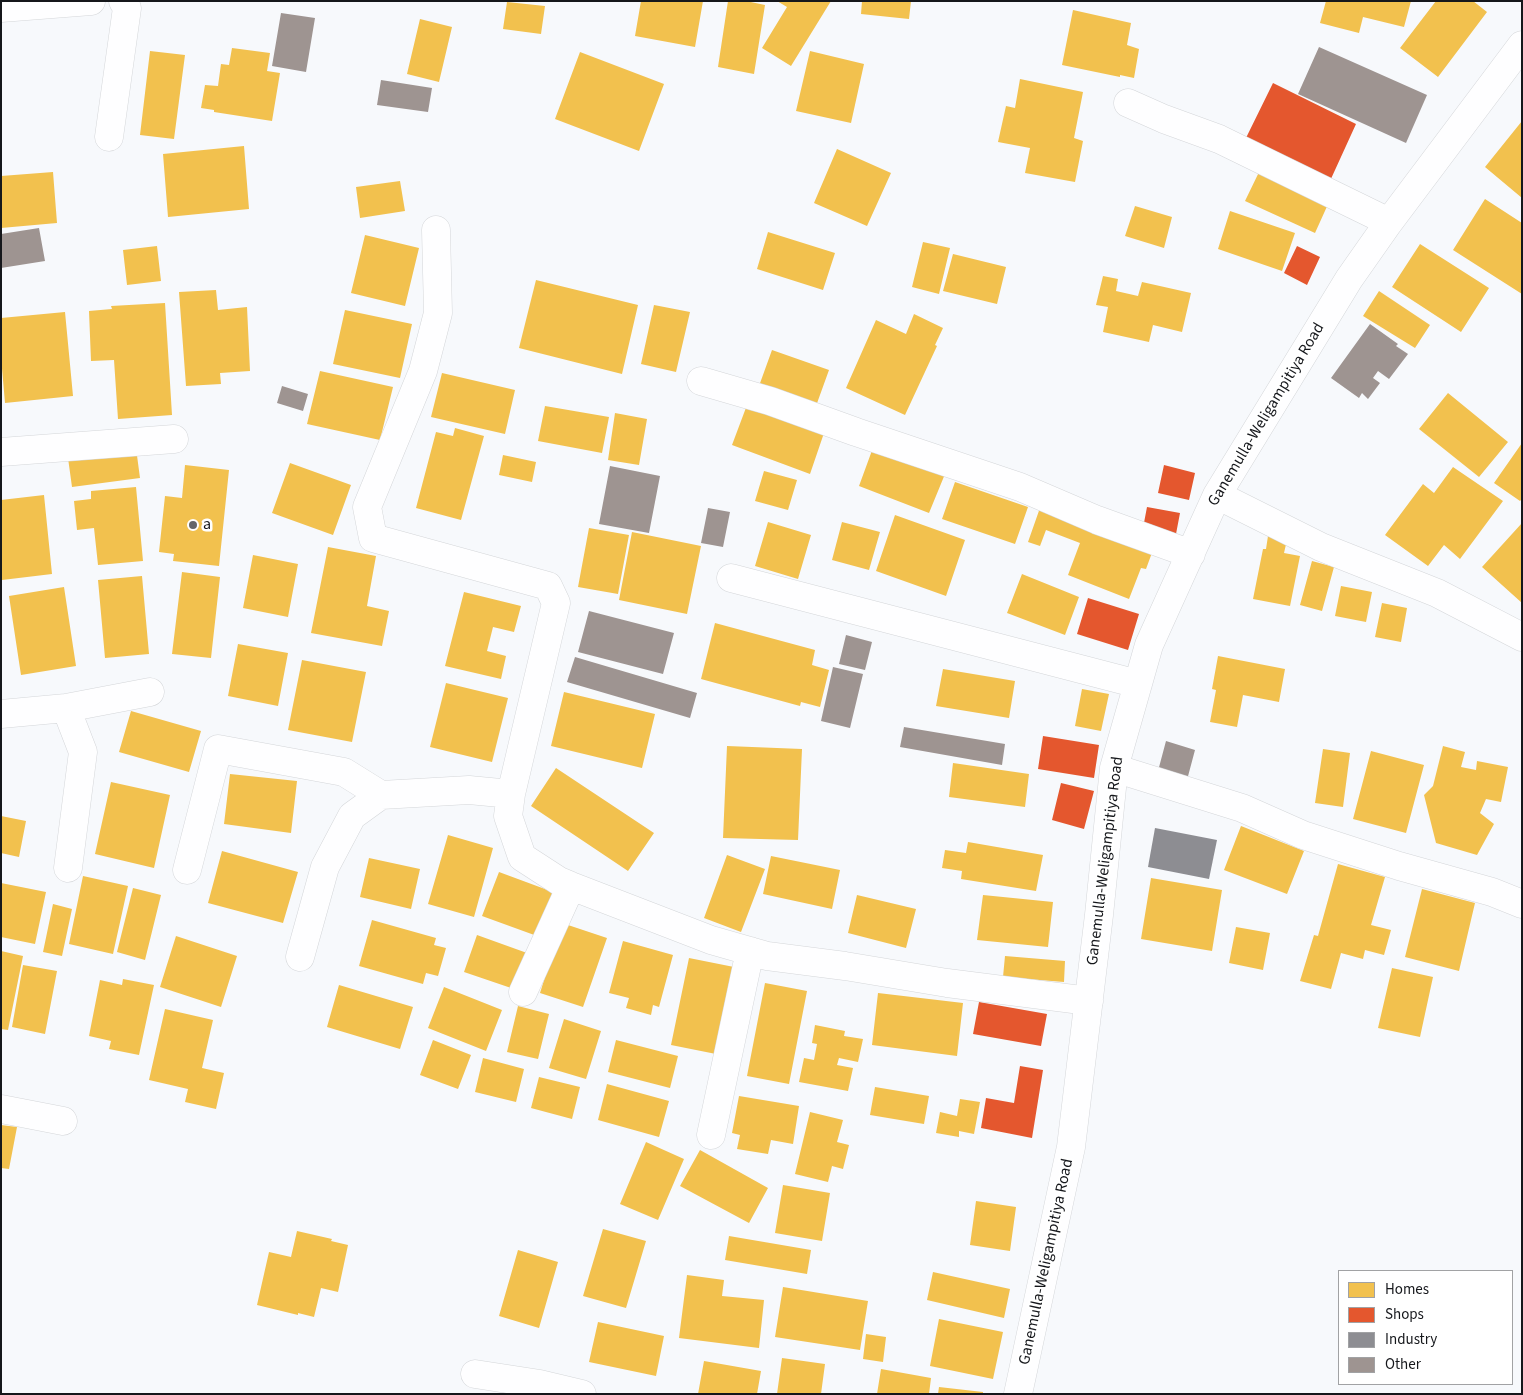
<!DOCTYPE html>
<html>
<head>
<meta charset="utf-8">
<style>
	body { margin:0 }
	#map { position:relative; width:1523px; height:1395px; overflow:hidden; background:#f7f9fc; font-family:"Source Sans 3",sans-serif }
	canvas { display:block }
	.frame { position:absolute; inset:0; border:2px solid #15171b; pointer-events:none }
	.legend { position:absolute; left:1338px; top:1270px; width:175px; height:115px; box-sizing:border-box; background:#fff; border:1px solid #a1a2a4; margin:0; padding:6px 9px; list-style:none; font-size:15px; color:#15171b }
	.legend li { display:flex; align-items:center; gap:10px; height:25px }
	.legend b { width:25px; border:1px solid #a1a2a4 }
</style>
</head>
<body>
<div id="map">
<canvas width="1523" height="1395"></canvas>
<div class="frame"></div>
<ul class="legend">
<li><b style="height:14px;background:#f2c14e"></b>Homes</li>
<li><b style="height:14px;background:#e4572e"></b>Shops</li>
<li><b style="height:14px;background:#8d8d92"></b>Industry</li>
<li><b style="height:14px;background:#9e9491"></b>Other</li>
</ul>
</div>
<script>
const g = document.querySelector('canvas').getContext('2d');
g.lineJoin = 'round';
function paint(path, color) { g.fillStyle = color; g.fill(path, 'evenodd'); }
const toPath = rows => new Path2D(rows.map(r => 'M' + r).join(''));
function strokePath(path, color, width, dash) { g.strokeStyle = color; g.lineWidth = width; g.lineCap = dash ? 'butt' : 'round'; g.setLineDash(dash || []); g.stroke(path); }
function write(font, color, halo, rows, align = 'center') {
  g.font = font + ' "Source Sans 3",sans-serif'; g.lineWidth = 5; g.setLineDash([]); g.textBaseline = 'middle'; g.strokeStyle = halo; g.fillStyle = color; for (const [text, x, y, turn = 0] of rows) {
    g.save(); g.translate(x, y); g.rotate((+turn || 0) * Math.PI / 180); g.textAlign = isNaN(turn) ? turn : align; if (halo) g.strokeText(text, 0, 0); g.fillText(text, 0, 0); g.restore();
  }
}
paint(toPath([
	[641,1,703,1,695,47,635,36],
	[728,1,746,1,765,5,754,74,718,67],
	[777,1,831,1,791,66,762,48,787,7],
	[862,1,911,1,909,19,861,14],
	[1326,1,1411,1,1404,27,1363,17,1359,33,1320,23],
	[1436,1,1473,1,1487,12,1438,77,1400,48],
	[507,2,545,6,541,34,503,29],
	[1073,10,1131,23,1127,45,1139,49,1134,78,1120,75,1120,77,1062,65],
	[420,19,452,27,439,82,407,74],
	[232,48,270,53,267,71,280,73,272,121,214,112,214,110,201,108,205,85,218,86,221,64,229,65],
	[150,51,185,55,174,139,140,135],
	[810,51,864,64,851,123,796,111],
	[580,52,664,84,639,151,555,119],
	[1020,79,1083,92,1074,138,1083,141,1075,182,1025,173,1030,148,998,142,1006,106,1015,108],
	[1522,121,1522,198,1485,167],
	[244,146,249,209,168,217,163,154],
	[837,149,891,173,867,226,814,203],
	[1260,170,1329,202,1315,233,1245,201],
	[53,172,57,223,1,228,1,176],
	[400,181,405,211,360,218,356,187],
	[1485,199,1522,223,1522,294,1453,250],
	[1135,206,1172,217,1164,248,1125,236],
	[1230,211,1295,233,1282,271,1218,249],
	[768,232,835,253,823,290,757,269],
	[365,235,419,248,405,306,351,293],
	[923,242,950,248,939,294,912,287],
	[1420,244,1489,288,1461,332,1392,287],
	[157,246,161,281,127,285,123,250],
	[953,254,1006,267,997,304,943,291],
	[1103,276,1118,279,1116,291,1138,296,1142,282,1191,293,1182,332,1153,325,1149,342,1103,332,1108,307,1096,305],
	[536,280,638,305,622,374,519,348],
	[216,290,218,310,247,307,250,371,220,373,221,384,186,386,179,292],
	[1379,291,1430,325,1415,348,1363,316],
	[165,303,172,415,118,419,114,360,91,361,89,311,112,309,111,306],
	[654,305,690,312,676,372,641,364],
	[345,310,412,324,400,378,333,364],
	[65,312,73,396,5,403,1,357,1,318],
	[914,314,943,328,935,345,937,346,905,415,846,388,876,320,906,334],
	[772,350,829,370,816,406,759,386],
	[320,371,393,387,380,440,307,424],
	[442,373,515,390,505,434,431,417],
	[1448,393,1508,442,1479,477,1419,429],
	[747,405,824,433,810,474,732,445],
	[545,406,609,417,602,453,538,441],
	[615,413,647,419,639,465,608,460],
	[455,428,484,436,461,520,416,508,436,432,453,436],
	[1522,443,1522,499,1520,501,1494,483],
	[874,445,945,474,929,513,859,486],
	[136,448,140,478,72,487,68,458],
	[503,455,536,462,532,482,499,475],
	[290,463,351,485,333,535,272,513],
	[185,465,229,470,219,566,173,561,174,554,159,552,165,496,182,498],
	[1453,467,1503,501,1460,559,1444,545,1428,566,1385,535,1423,484,1434,493],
	[764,471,797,480,788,510,755,501],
	[955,482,1028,507,1015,544,942,519],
	[136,487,143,561,98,565,94,528,77,530,74,501,91,499,91,491],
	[44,495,52,574,2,580,1,500],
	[1041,505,1153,550,1146,569,1141,568,1129,599,1068,575,1080,543,1046,530,1040,546,1028,542],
	[895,515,965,540,946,596,876,571],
	[768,522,811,535,798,579,755,566],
	[842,522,880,532,869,570,832,560],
	[1522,523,1522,603,1482,567],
	[589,528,629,535,618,594,578,587],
	[632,532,701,546,687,614,619,600],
	[1268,536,1287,540,1284,553,1300,556,1290,606,1253,599,1263,549,1266,549],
	[328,547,376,556,367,606,389,611,382,646,311,633],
	[253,555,298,564,288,617,243,608],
	[1312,561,1334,567,1322,611,1300,605],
	[182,572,220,577,211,658,172,654],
	[1022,574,1079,597,1065,635,1007,613],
	[142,576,149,654,105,658,98,580],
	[1341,586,1372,592,1366,622,1335,616],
	[64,587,76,666,21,675,9,596],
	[464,592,521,606,514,632,493,627,487,651,506,656,501,679,445,666],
	[1382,603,1407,608,1401,642,1375,637],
	[715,623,815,650,812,665,829,670,820,707,801,702,800,706,701,679],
	[238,644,288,653,278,706,228,696],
	[1218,656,1285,669,1279,702,1243,695,1237,727,1210,722,1216,690,1212,689],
	[302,660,366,672,352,742,288,730],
	[943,669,1015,681,1009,718,936,706],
	[446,683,508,698,492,762,430,747],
	[1082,689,1109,694,1101,731,1075,726],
	[564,692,655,714,642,768,551,746],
	[131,711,201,731,189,772,119,752],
	[727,746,802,749,798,840,723,838],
	[1443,746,1465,752,1461,767,1476,770,1477,761,1508,767,1501,802,1486,799,1480,813,1494,824,1477,855,1436,843,1424,795,1433,786],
	[1323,749,1350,753,1343,807,1315,803],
	[1371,751,1424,765,1406,833,1353,819],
	[953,763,1029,774,1025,807,949,797],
	[556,768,654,833,628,871,531,806],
	[230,774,297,781,291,833,224,824],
	[111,782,170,795,154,868,95,854],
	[1,816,26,821,19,857,1,853],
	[1241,826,1304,851,1287,894,1224,870],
	[448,835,493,848,474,917,428,904],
	[968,842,1043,855,1036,891,961,879,962,871,942,868,945,850,966,853],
	[222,851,298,872,283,923,208,903],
	[727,855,765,869,741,932,704,918],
	[771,856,840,870,832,909,763,894],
	[369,858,420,869,411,909,360,897],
	[1338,864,1385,877,1371,925,1391,930,1384,955,1365,950,1363,959,1341,953,1331,989,1300,981,1314,935,1318,936],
	[499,872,553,892,537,936,482,916],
	[83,876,128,886,113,954,69,944],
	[1151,878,1222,890,1212,951,1141,939],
	[1,883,46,892,35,944,1,937],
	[133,888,161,895,145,960,117,952],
	[1422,889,1475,903,1459,971,1405,957],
	[857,895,916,909,906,948,848,933],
	[983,895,1053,902,1048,947,977,940],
	[53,904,72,909,62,956,43,952],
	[372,920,436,938,434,945,446,948,438,976,426,973,423,984,359,966],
	[562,923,607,938,583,1007,540,993],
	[1236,927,1270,933,1263,970,1229,963],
	[477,935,527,953,514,989,464,972],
	[176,936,237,956,221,1007,160,987],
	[623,941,673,955,659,1007,653,1005,651,1015,626,1008,629,998,609,993],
	[1,951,23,956,8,1030,1,1029],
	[1005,956,1065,961,1064,982,1003,977],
	[689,958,734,967,716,1054,671,1045],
	[23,965,57,971,45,1034,12,1027],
	[1392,968,1433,977,1420,1037,1378,1028],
	[123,979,154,985,139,1055,109,1049,111,1041,89,1036,100,980,122,985],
	[765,983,807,991,789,1084,747,1076],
	[339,985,413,1007,400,1049,327,1027],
	[444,987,502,1010,486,1051,428,1028],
	[878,993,963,1003,957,1056,872,1045],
	[518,1006,549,1014,538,1059,507,1052],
	[165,1009,213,1020,202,1068,224,1073,216,1109,185,1102,188,1089,149,1080],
	[564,1019,601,1031,586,1079,549,1068],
	[815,1025,845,1031,844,1036,863,1039,858,1062,839,1058,837,1065,853,1068,848,1091,799,1082,804,1058,814,1060,817,1044,812,1043],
	[433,1040,471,1055,458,1089,420,1075],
	[616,1040,678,1056,670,1088,608,1072],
	[483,1058,524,1069,516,1102,475,1092],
	[539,1077,580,1087,572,1119,531,1108],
	[607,1084,669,1101,659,1137,598,1120],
	[875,1087,929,1096,924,1124,870,1115],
	[739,1096,799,1106,793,1144,771,1140,768,1154,737,1149,740,1135,732,1133],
	[960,1099,980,1102,974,1134,959,1131,959,1137,936,1133,940,1112,957,1116],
	[810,1112,843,1120,837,1142,849,1145,843,1169,832,1166,828,1182,795,1174],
	[1,1125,17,1127,9,1169,1,1168],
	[646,1142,684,1159,658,1220,620,1204],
	[700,1150,768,1188,749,1223,680,1186],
	[783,1185,830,1193,822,1241,775,1233],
	[976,1201,1016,1207,1010,1251,970,1245],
	[603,1229,646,1241,626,1308,583,1296],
	[297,1231,332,1239,331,1241,348,1245,338,1292,321,1288,314,1317,298,1313,298,1315,257,1305,269,1252,291,1257],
	[729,1236,811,1250,807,1274,725,1260],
	[518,1250,558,1262,539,1328,499,1316],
	[933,1272,1010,1289,1004,1318,927,1300],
	[687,1275,724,1280,722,1296,764,1300,759,1348,679,1338],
	[783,1287,868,1301,860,1350,775,1337],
	[939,1319,1003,1332,993,1379,930,1366],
	[598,1322,664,1336,656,1376,589,1362],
	[866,1334,886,1337,883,1362,863,1359],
	[782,1358,825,1364,821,1394,777,1394],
	[704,1361,761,1371,757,1394,698,1394],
	[881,1369,931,1378,929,1394,877,1394],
	[939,1387,983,1392,983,1394,938,1394]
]), '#f2c14e');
paint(toPath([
	[1273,83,1356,124,1330,181,1244,142],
	[1297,246,1320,257,1307,285,1284,273],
	[1164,465,1195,473,1189,500,1158,493],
	[1147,507,1180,513,1176,534,1143,528],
	[1088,598,1139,614,1128,650,1077,634],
	[1043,736,1099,745,1094,778,1038,769],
	[1061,783,1094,791,1084,829,1052,820],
	[979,1002,1047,1014,1041,1046,973,1034],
	[1020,1066,1043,1070,1032,1138,981,1128,986,1098,1014,1103]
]), '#e4572e');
paint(toPath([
	[1155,828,1217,840,1209,879,1148,867]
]), '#8d8d92');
paint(toPath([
	[281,13,315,18,306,72,272,66],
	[1319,47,1427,95,1406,143,1298,94],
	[381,80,432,88,428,112,377,105],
	[39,228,45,261,1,268,1,234],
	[1370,324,1398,344,1396,346,1408,354,1389,379,1378,371,1373,378,1380,383,1368,399,1362,393,1359,398,1331,378],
	[282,386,308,394,303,411,277,403],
	[610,466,660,476,649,533,599,524],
	[708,508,730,512,723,547,701,543],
	[589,611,674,633,663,674,578,652],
	[846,635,872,642,865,670,839,664],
	[575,657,697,693,690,718,567,682],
	[833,667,863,674,850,728,821,721],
	[904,727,1005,744,1002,765,900,747],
	[1166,741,1195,750,1187,780,1158,771]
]), '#9e9491');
const minor = toPath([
	[1,8,91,1],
	[1128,103,1164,119,1219,139,1389,222],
	[109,137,127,8,123,1],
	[436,230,438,313,423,371,367,507,373,538,548,586,556,603,511,794,508,816,522,857,559,881,571,886,711,940,767,956,845,966,947,983,1089,1001],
	[701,381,770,401,856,432,1020,487,1097,520,1191,554],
	[1,452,174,439],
	[1217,495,1321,547,1437,593,1522,637],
	[731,578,1138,684],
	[66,708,83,752,68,868],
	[1,714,66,708,150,692],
	[1114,768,1242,808,1303,835,1399,866,1492,892,1522,904],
	[187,870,218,749,344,772,381,795],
	[300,957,325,867,352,816,381,795,469,790,511,794],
	[523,992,571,886],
	[1,1109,63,1121],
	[711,1135,750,951],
	[475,1374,540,1384,582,1394],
	[1018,1394,1071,1147,1099,915,1114,768,1149,645,1217,495,1349,279,1389,222,1522,45]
]);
strokePath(minor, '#d4d6d9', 29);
strokePath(minor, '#fefeff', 28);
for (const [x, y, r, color] of [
	[193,525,5,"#64666a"]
]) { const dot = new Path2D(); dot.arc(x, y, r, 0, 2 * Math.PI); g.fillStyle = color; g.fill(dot); strokePath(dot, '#fff', 2); }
write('16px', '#15171b', '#fff', [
	["Ganemulla-Weligampitiya Road",1267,415,-59],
	["Ganemulla-Weligampitiya Road",1106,861,-83],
	["Ganemulla-Weligampitiya Road",1047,1262,-78]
]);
write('16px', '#15171b', '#fff', [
	["a",203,525]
], 'left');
</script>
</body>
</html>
